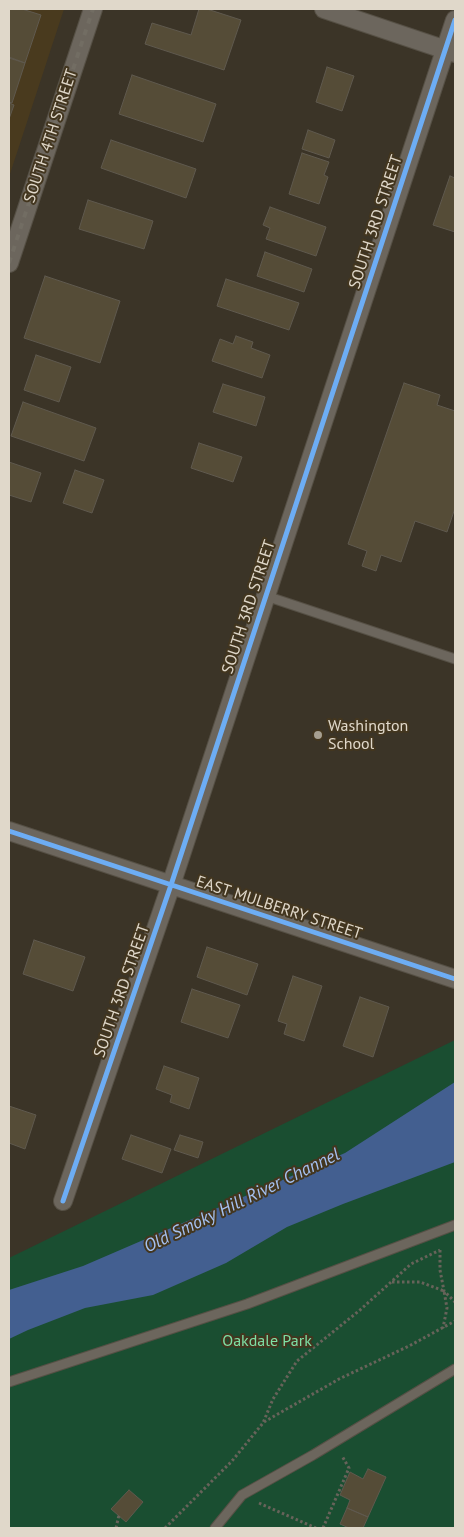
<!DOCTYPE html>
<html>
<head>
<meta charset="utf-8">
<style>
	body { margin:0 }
	#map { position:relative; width:464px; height:1537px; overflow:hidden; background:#3b3427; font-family:"PT Sans",sans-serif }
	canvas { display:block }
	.frame { position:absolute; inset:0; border:10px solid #e0d8ca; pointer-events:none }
</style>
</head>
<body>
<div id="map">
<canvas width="464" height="1537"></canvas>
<div class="frame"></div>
</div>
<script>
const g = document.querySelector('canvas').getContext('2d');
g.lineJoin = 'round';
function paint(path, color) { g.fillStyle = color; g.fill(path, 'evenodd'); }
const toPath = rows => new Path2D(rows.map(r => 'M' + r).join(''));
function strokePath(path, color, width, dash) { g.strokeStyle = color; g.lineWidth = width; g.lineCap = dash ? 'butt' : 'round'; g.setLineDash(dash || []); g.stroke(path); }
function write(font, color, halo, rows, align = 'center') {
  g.font = font + ' "PT Sans",sans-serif'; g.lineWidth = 4; g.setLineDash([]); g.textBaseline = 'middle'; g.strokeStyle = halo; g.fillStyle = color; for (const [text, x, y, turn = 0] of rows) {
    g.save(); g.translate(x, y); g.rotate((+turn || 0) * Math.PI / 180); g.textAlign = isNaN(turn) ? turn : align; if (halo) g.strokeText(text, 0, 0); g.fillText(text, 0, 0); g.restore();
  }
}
paint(toPath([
	[9,9,64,9,9,177]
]), '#493a1e');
paint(toPath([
	[455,1040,455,1528,9,1528,9,1258]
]), '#1a4e31');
paint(toPath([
	[455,1082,455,1162,343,1204,287,1227,226,1263,153,1295,85,1308,28,1330,9,1339,9,1290,83,1266,345,1153]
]), '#435f90');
const building = toPath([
	[9,9,22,9,41,15,25,63,9,57,9,9],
	[199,9,207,9,241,20,224,70,145,44,152,23,191,35,199,9],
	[9,58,25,63,12,103,9,102,9,58],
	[327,67,354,76,342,111,316,102,327,67],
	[132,75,216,104,203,142,119,114,132,75],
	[9,103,14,105,9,119,9,103],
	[308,130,335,140,329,158,302,149,308,130],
	[111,140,196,169,186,198,101,168,111,140],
	[302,153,329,162,324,175,328,177,319,204,289,194,302,153],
	[450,176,455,178,455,232,433,225,450,176],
	[88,200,153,221,144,249,79,229,88,200],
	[270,207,326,227,316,256,266,239,270,228,263,225,270,207],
	[265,252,312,269,304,292,257,276,265,252],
	[45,276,120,301,100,363,24,338,45,276],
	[226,279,299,303,289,330,217,306,226,279],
	[236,336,253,342,251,348,270,355,262,378,212,361,220,339,233,344,236,336],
	[36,355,71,367,59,402,24,390,36,355],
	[404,383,440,395,437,405,455,411,455,508,447,532,415,521,401,562,381,555,376,571,362,566,367,551,348,544,404,383],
	[223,384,265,397,256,426,213,412,223,384],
	[23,402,96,428,84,461,11,436,23,402],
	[199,443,242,457,233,482,191,468,199,443],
	[9,462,41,473,31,502,9,495,9,462],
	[75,470,104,480,92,513,63,503,75,470],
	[34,940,85,957,73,991,23,974,34,940],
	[207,947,258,964,247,995,197,977,207,947],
	[293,976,322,986,304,1041,284,1034,287,1024,278,1021,293,976],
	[192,989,240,1005,228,1038,181,1022,192,989],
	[360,997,389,1007,373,1057,343,1046,360,997],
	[164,1066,199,1078,189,1109,170,1102,172,1095,156,1089,164,1066],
	[9,1106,36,1115,25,1149,9,1143,9,1106],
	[131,1135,171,1149,162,1173,122,1159,131,1135],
	[180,1135,203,1142,198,1158,174,1150,180,1135],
	[368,1469,386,1477,368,1517,347,1508,350,1500,340,1495,350,1472,363,1479,368,1469],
	[129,1490,143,1502,126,1522,111,1509,129,1490],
	[347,1508,368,1517,363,1528,349,1528,340,1524,347,1508]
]);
paint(building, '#554c37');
strokePath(building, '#5f594e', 1);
const service = toPath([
	[266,596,455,659],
	[9,1382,247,1304,455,1225],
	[215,1528,242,1495,313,1455,455,1369]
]);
const minor = toPath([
	[324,9,455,53],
	[9,263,93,9],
	[9,831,455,979],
	[63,1201,171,885,455,20]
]);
strokePath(service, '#565045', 11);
strokePath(minor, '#565045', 20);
strokePath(toPath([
	[440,1250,440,1270,444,1291,455,1302],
	[392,1282,420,1282,444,1291,447,1308,443,1328],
	[264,1422,339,1379,409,1346,455,1321],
	[259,1503,316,1528],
	[116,1528,119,1515],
	[165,1528,232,1461,263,1423,273,1399,297,1361,360,1310,411,1264,440,1250],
	[323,1528,349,1468,342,1456]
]), '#67635a', 3, [2.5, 2.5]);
strokePath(service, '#6c665d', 9);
strokePath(minor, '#6c665d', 18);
strokePath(toPath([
	[9,263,93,9]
]), '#726d63', 4, [6, 6]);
strokePath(toPath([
	[9,831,455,979],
	[63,1201,171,885,455,20]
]), '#6dadf4', 5);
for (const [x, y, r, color] of [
	[318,735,5,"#a69f91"]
]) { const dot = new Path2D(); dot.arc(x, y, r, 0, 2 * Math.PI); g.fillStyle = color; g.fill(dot); strokePath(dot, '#43361f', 2); }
write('16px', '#e0d8ca', '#43361f', [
	["SOUTH 4TH STREET",51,136,-72],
	["SOUTH 3RD STREET",376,222,-72],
	["SOUTH 3RD STREET",249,607,-72],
	["EAST MULBERRY STREET",279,908,18],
	["SOUTH 3RD STREET",122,991,-71]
]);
write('16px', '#e0d8ca', '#43361f', [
	["Washington",328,726],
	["School",328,744]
], 'left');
write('16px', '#7ee0a5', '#43361f', [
	["Oakdale Park",267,1341]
]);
write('italic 18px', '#a5c1f1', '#43361f', [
	["Old Smoky Hill River Channel",242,1201,-26]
]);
</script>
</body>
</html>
